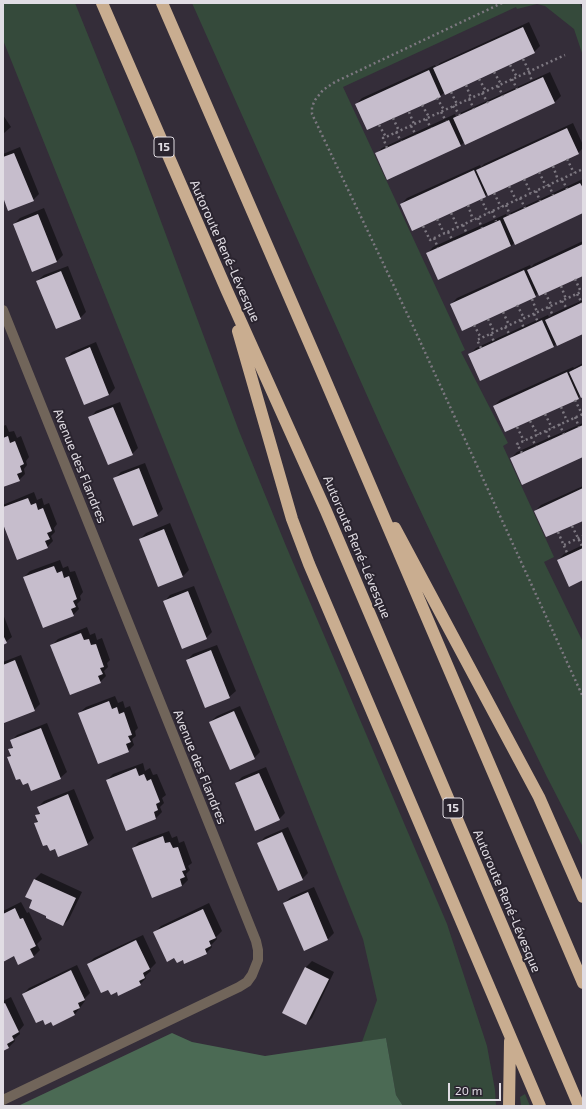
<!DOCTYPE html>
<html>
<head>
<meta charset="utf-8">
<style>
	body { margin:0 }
	#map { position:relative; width:586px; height:1109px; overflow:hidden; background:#342d39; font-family:"Exo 2",sans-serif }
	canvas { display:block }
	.frame { position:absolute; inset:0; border:4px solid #e1dde4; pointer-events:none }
	.scale { position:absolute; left:448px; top:1083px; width:53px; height:18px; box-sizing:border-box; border:2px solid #e1dde4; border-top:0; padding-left:5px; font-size:12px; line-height:14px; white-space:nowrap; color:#e1dde4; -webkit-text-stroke:3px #2a242f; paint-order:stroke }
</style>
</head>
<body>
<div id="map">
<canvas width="586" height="1109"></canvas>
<div class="frame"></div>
<div class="scale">20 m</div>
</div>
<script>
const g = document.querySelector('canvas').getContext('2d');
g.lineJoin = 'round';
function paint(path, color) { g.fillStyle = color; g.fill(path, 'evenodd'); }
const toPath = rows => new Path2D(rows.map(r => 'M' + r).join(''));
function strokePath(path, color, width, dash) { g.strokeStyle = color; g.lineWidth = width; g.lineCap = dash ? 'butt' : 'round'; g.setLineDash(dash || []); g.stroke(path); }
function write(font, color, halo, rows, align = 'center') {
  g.font = font + ' "Exo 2",sans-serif'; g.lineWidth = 4; g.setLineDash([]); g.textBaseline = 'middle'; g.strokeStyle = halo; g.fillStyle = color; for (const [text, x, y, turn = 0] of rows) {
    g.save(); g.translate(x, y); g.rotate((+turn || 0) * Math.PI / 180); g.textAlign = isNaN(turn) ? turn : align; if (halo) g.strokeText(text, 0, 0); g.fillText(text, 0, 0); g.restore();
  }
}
paint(toPath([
	[3,3,75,3,134,149,239,431,286,546,447,924,487,1046,495,1090,496,1106,403,1106,396,1095,386,1038,362,1042,377,1000,363,939,3,40],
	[192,3,580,3,583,12,583,56,574,29,545,6,537,4,517,9,516,7,343,87,465,350,461,352,508,443,503,446,554,557,544,562,583,642,583,847,547,777,511,703,382,429],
	[525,1094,530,1106,521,1106,520,1097]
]), '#354a3b');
paint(toPath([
	[172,1033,192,1042,265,1056,386,1038,396,1095,403,1106,18,1106]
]), '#4b6a54');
paint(toPath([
	[529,22,540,46,534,52,445,92,440,96,356,104,362,98,435,65,436,67,440,63],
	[550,72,561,96,555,102,466,143,465,141,460,146,376,154,382,148,455,114,456,117,460,113],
	[3,115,11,127,3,134],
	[573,123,583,145,583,148,578,153,488,193,485,196,401,204,407,198,480,165,481,167,484,164],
	[20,147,39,194,33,200,3,194,3,154],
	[583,179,583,212,515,242,511,246,438,279,427,254,433,247,506,214,507,216,510,213],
	[44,208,63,255,57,261,33,271,14,224,20,218],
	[583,241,583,274,538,293,535,296,451,304,457,298,530,265,531,267,534,264],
	[68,266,86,312,80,318,37,281,44,275],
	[583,300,583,333,556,344,554,346,481,379,470,354,476,348,548,315,549,317,552,314],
	[96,342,115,388,109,395,66,358,72,352],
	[583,363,583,396,581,395,578,398,494,406,500,400,573,367,574,368],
	[120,402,138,448,132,454,90,418,96,411],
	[583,423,583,456,511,458,517,452],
	[6,425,9,432,14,431,17,438,21,436,29,457,26,461,27,465,24,469,25,474,19,480,3,486,3,426],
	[145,463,163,509,157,515,115,478,121,472],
	[583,486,583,519,535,511,541,505],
	[34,492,37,500,42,498,44,505,49,503,57,524,54,528,55,532,51,536,53,541,47,547,3,521,3,505,5,504],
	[170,523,189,570,183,576,159,586,140,539,146,533],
	[583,545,583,579,558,560,564,554],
	[60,560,63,568,68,566,70,572,75,571,83,592,80,596,81,600,77,604,79,609,73,615,24,577,30,571],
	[194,586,212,632,206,638,164,602,170,595],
	[3,614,12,637,3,644],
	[87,627,90,635,95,633,97,640,102,638,110,660,107,663,108,667,104,671,106,676,100,682,52,645,58,639],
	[217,645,236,691,229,697,187,660,193,654],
	[21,655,40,704,34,710,3,717,3,662],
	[115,696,118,703,123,701,125,708,130,706,138,728,135,731,136,736,132,739,134,745,128,751,79,713,86,707],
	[240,706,260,752,254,758,210,722,217,716],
	[47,723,67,772,60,778,28,782,8,757,11,754,9,750,13,746,11,741,17,735],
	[143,763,145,771,150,768,153,775,157,774,166,795,162,798,164,803,160,807,162,812,156,818,126,830,107,780,113,774],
	[266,767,285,813,279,819,236,783,242,777],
	[74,789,94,838,87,844,55,848,35,823,38,820,36,816,40,812,38,807,44,801],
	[288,827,308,873,302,879,259,843,265,837],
	[169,831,172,838,177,836,179,843,184,841,192,863,188,866,190,870,186,874,188,880,182,886,152,897,133,848,139,842],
	[41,873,82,892,69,919,63,925,48,915,33,900,27,897,35,879],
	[314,887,334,933,328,939,304,949,284,903,291,897],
	[21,902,27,913,29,912,42,939,37,944,40,950,34,956,15,955,3,961,3,911],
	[209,903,222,931,216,937,217,939,211,945,212,947,206,953,155,932,161,926],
	[143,935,156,963,150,969,151,971,145,976,146,978,140,984,117,990,88,964,94,958],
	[312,961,334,972,312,1018,306,1024,283,1013,306,967],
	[77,965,90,993,84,999,85,1001,75,1014,52,1021,44,1019,23,994,29,988],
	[11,997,24,1025,19,1031,20,1034,14,1039,15,1041,9,1047,3,1050,3,1001]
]), '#0007');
paint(toPath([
	[523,27,535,53,445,95,433,68],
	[429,70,441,97,367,130,355,104],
	[543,77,555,103,465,145,453,118],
	[449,120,461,146,387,180,375,153],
	[567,128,579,154,488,196,476,170],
	[14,153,34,201,8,211,3,197,3,157],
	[474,170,486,197,412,231,400,204],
	[580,183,583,188,583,213,515,245,503,218],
	[38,214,57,262,32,272,13,224],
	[500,220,511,246,438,280,426,253],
	[583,244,583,276,539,296,527,270],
	[524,270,536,297,462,331,450,304],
	[61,271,81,319,56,329,36,281],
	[583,302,583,334,557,346,545,320],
	[542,320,554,347,480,381,468,354],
	[90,347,109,395,84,405,65,358],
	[583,365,583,397,581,398,569,372],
	[567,372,579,399,505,432,493,406],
	[113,407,133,455,108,465,88,417],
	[583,425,583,457,522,485,510,458],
	[8,436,10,443,15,441,24,464,20,466,22,472,17,474,20,481,3,487,3,438],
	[139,468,158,516,133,526,113,478],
	[583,488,583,521,546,537,534,511],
	[28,498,31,505,36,503,38,510,43,508,52,531,47,533,50,539,45,541,48,548,17,560,3,524,3,507],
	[164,529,183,577,158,587,139,539],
	[583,548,583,580,569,587,557,560],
	[54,566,57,573,62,571,64,578,69,576,77,599,73,601,76,607,71,609,74,616,43,628,23,577],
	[188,591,207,639,182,649,163,601],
	[81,633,84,640,89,639,91,645,96,644,104,667,100,668,103,674,98,676,101,683,70,695,50,645],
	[3,635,7,643,3,645],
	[211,650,230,698,205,708,186,660],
	[15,660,35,711,4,723,3,720,3,665],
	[109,701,112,709,117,707,119,714,124,712,132,735,128,736,131,742,126,744,129,752,98,764,78,713],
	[234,711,255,759,230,770,209,722],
	[41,728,61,779,31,791,28,783,23,785,20,779,16,780,7,757,11,756,8,749,13,748,10,740],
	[136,768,139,776,144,774,147,781,151,779,160,802,156,804,158,810,154,812,156,819,126,831,106,780],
	[259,773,280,820,255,831,235,783],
	[68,794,88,845,58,857,55,849,50,851,47,845,43,846,34,823,38,822,35,815,40,814,37,807],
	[282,832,303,880,278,891,257,843],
	[163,836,165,843,170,842,173,848,178,847,186,870,182,871,185,877,180,879,182,886,152,898,132,848],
	[34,879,76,898,63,926,46,918,46,916,29,908,32,900,25,897],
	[308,892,328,940,304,951,283,903],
	[15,908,20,919,23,918,36,946,30,949,34,957,18,965,14,956,3,962,3,914],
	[203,909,216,938,209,941,211,946,205,949,207,954,184,964,183,960,177,963,174,958,167,962,153,932],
	[136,940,150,969,143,973,145,978,139,981,141,985,118,996,117,992,111,995,108,990,101,993,87,964],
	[305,967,329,979,306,1025,282,1013],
	[71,970,85,1000,78,1003,80,1008,73,1011,75,1015,53,1026,51,1022,45,1025,43,1020,36,1023,22,994],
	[5,1003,19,1032,12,1036,14,1040,7,1044,9,1048,3,1051,3,1004]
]), '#c6bdcc');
strokePath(toPath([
	[502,3,335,82,323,90,315,100,312,107,312,114,413,326,583,697],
	[523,59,529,71,532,82],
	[510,65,517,77],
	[494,72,501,84],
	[479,79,486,91],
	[512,79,517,89],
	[466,85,471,98],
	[498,86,503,96],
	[451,92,457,104],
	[482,93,488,103],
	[437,98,444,110],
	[469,99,474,109],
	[422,105,429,117],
	[453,106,460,115],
	[409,112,414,124],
	[441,112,446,121],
	[393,118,399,131],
	[426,119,431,128],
	[379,125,386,137],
	[411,126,416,135],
	[396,132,401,141],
	[387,148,383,138,386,137,565,55],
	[567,159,574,173],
	[553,166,558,180],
	[539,172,546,186],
	[524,179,531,193],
	[562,179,567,189],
	[549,185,553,195],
	[509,186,516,200],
	[536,191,540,201],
	[494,193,501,207],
	[520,198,525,208],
	[481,199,488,213],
	[468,205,473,220],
	[506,205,510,215],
	[492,211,496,221],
	[451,213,458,227],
	[478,218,482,228],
	[437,219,444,233],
	[463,225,467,234],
	[423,226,430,240,583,169],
	[448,232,453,241],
	[434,238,438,248],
	[575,279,581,292],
	[561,286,566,299],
	[545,293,552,306],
	[577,294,582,303],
	[532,299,537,312],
	[562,301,567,309],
	[517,305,524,318],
	[549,307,553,316],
	[503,312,509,325],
	[534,314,538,322],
	[488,319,494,332],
	[521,320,524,329],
	[474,325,481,338],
	[505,327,510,335],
	[491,334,494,342],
	[481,348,477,340,583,291],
	[575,400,582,414],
	[561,407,567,421],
	[545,414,552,428],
	[575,417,579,427],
	[530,421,538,435],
	[559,424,564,434],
	[517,427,524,441],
	[546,431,551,440],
	[531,437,536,446],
	[522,453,517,444,583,414],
	[572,526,583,548],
	[558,532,568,555],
	[564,545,583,536]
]), '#7d7881', 2.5, [2, 3]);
strokePath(toPath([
	[3,310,256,941,258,950,258,960,252,975,247,982,239,987,3,1100]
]), '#71655a', 10);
strokePath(toPath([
	[102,3,227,291,326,511,579,1106],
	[162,3,318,363,583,983],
	[238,331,292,519,309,564,540,1106],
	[395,528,539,797,583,897],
	[509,1106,510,1041]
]), '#c9ad90', 12);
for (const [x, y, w] of [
	[164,147,20],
	[453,808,20]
]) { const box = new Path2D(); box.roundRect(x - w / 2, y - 10, w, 20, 3); g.fillStyle = '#2a242f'; g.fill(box); strokePath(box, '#e1dde4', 1); }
write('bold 12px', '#e1dde4', null, [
	["15",164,147],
	["15",453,808]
]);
write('13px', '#e1dde4', '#2a242f', [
	["Autoroute René-Lévesque",225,251,66],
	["Avenue des Flandres",80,466,68],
	["Autoroute René-Lévesque",357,547,67],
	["Avenue des Flandres",200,767,68],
	["Autoroute René-Lévesque",507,901,67]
]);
</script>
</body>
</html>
